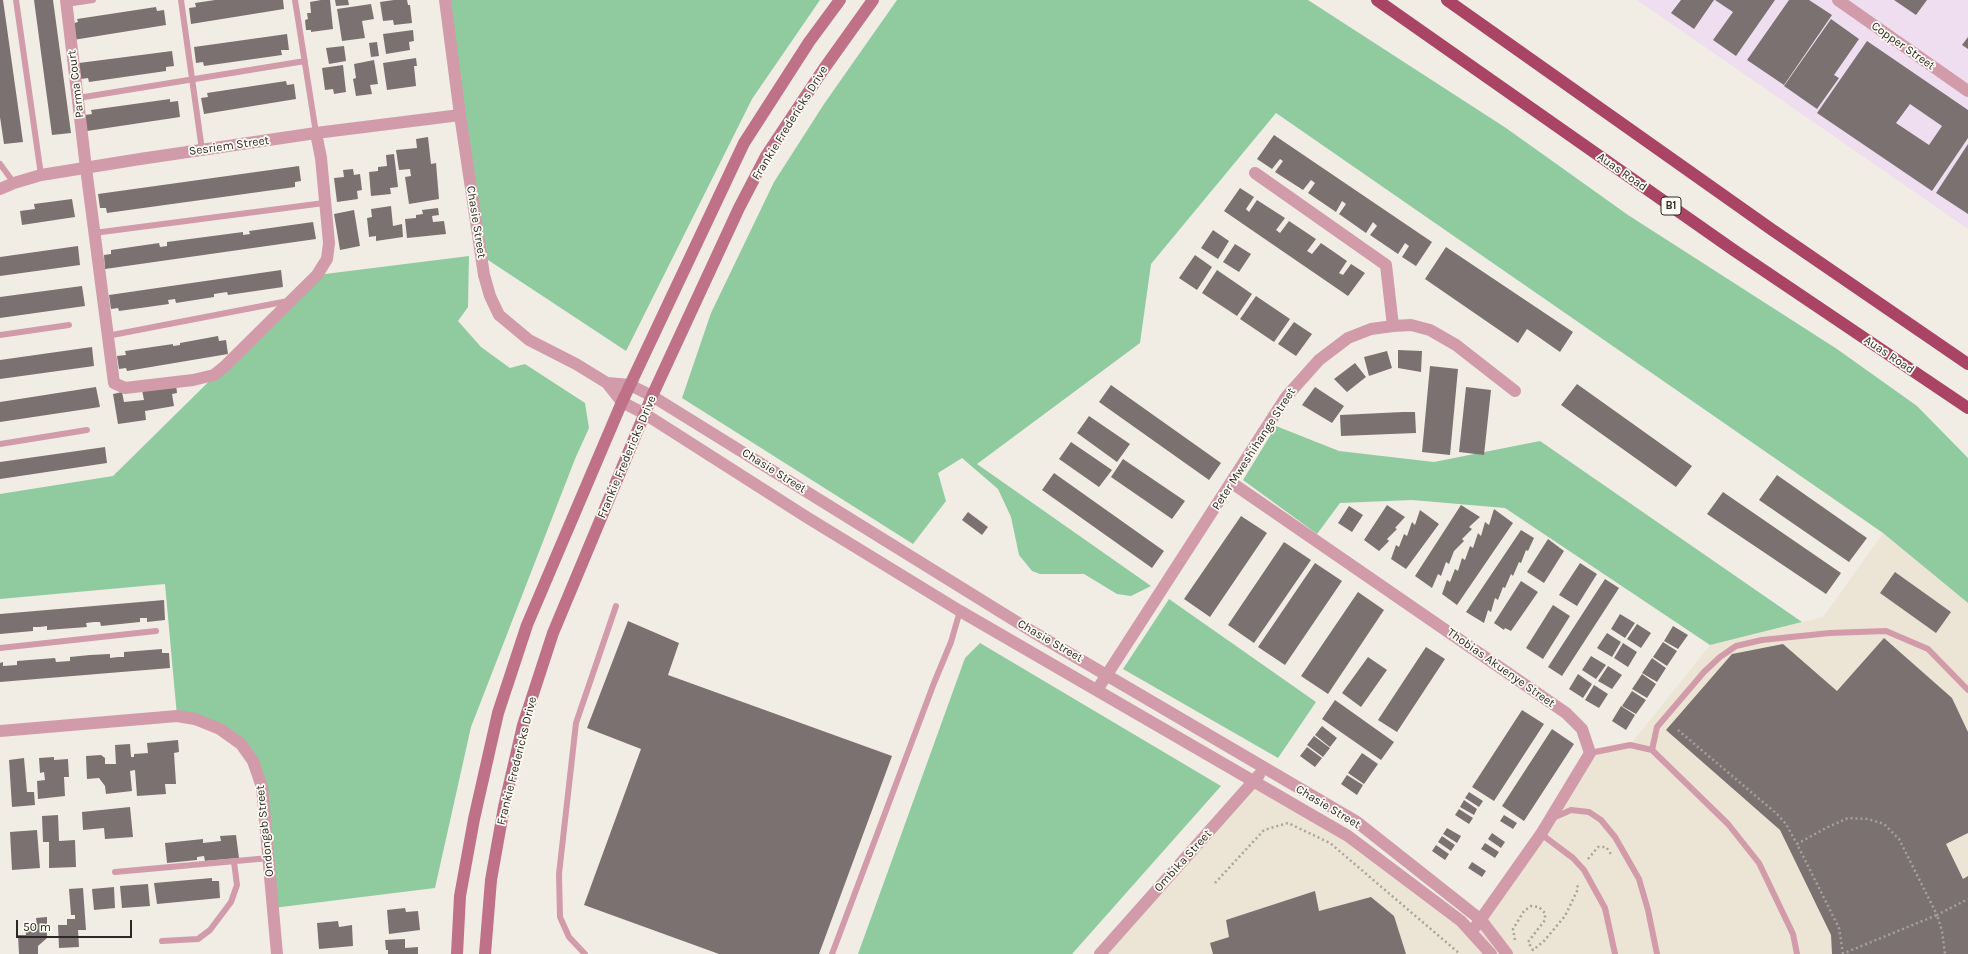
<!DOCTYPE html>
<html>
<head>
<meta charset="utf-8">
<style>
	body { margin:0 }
	#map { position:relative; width:1968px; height:954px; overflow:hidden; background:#f1ede5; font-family:Karla,sans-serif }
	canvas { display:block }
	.scale { position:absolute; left:16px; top:920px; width:116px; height:18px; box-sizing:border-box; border:2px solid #2a2926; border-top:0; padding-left:5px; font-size:12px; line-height:14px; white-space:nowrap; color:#2a2926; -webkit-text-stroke:3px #fefbf2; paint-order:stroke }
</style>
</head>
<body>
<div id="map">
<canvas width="1968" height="954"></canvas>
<div class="scale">50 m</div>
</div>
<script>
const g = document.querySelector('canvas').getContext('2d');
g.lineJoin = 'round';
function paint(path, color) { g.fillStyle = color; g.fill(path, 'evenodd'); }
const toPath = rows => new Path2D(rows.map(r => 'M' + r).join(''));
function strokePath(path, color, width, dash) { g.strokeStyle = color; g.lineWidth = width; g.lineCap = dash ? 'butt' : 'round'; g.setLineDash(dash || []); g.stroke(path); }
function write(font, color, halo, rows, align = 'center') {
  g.font = font + ' Karla,sans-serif'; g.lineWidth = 3.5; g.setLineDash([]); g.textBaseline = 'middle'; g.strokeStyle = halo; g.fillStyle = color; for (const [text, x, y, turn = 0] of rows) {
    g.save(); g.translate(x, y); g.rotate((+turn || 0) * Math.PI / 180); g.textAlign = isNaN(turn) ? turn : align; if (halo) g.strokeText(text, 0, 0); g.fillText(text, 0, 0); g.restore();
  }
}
paint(toPath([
	[1883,533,1968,603,1968,954,1100,954,1254,781,1348,836,1472,931,1590,753,1630,745,1710,645,1823,617]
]), '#ece5d5');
paint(toPath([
	[1637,0,1968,0,1968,229]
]), '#eedef0');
paint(toPath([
	[446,0,820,0,752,99,626,351,482,256],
	[897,0,1308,0,1506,128,1628,215,1837,349,1917,406,1968,458,1968,603,1883,533,1276,113,1151,264,1140,343,977,464,1151,586,1131,596,1117,594,1084,574,1040,574,1032,571,1019,555,1011,517,998,489,962,458,938,473,946,501,913,544,682,398,711,313,774,182,824,104],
	[469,256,468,307,458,321,481,347,510,368,525,364,585,403,589,428,575,459,471,727,435,888,273,908,262,787,241,744,177,716,165,584,0,599,0,494,113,476,317,275],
	[1276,426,1339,451,1434,462,1540,441,1802,622,1710,645,1505,508,1412,500,1340,503,1317,534,1243,480],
	[1169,599,1316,702,1278,758,1123,669],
	[980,643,1221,786,1072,954,858,954,965,658]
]), '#8fcb9f');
paint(toPath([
	[0,0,3,0,23,142,4,144,0,117],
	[34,0,53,0,71,133,52,135],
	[215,0,283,0,284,9,191,24,189,8,196,7,195,3],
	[321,0,330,0,333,29,311,32,311,30,306,30,305,20,308,19,307,13,311,13,310,2],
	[335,0,348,0,349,5,336,6],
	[394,0,407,0,408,5,410,5,412,23,394,25,393,20,383,21,380,2],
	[1681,0,1714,0,1694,29,1671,13],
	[1715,0,1775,0,1736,56,1713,40,1733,12],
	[1789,0,1809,0,1832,15,1784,85,1747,60],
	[1894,0,1927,0,1916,15],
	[371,4,374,19,362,21,365,38,342,41,337,9],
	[156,7,157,11,164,10,166,25,73,40,71,24,78,22,77,19],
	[1831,19,1859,39,1834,75,1839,78,1817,109,1784,86],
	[413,30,414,41,409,42,410,50,386,54,383,34],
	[287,34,289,50,281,50,282,55,204,66,203,62,196,63,194,47],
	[1968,37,1968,49,1962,45],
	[1867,41,1968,110,1968,138,1932,191,1817,113],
	[1910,104,1942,126,1929,145,1896,123],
	[377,42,379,56,371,57,369,43],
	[344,46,346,61,329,64,326,48],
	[172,51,174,66,166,67,166,71,89,82,88,78,81,79,79,63],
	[416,58,417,66,414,66,416,86,387,90,383,63],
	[374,60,378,84,370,85,372,94,356,96,353,79,356,78,354,64],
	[343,65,346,92,334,94,333,89,325,90,322,68],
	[286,81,287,85,294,84,296,99,204,114,201,98,208,97,207,93],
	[170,99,170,102,178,101,180,117,87,131,85,115,92,114,91,110],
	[1274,135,1432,242,1416,266,1402,257,1409,246,1405,243,1398,254,1370,235,1377,226,1373,222,1366,233,1339,214,1346,204,1342,201,1336,212,1308,193,1315,183,1311,180,1303,190,1275,172,1283,161,1280,159,1272,169,1257,159],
	[428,137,431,164,436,163,439,199,409,204,405,177,411,176,410,169,399,170,396,150,417,148,416,139],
	[1968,144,1968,214,1936,193],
	[394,154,398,187,390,188,391,194,371,196,369,172,378,171,378,167,387,166,386,155],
	[299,166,301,181,295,182,295,187,107,213,106,208,100,208,98,194],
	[353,169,354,175,360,174,362,190,357,191,358,199,337,202,334,178,344,177,343,170],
	[1240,188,1254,197,1246,209,1249,212,1257,200,1285,218,1276,230,1280,233,1289,221,1316,239,1307,251,1312,254,1321,243,1347,261,1339,273,1343,275,1351,264,1365,273,1348,296,1224,211],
	[72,199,75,217,22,225,20,211,35,209,34,204],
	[391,206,393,226,402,224,403,237,376,241,376,236,369,237,367,218,372,217,371,209],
	[438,208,439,215,432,216,433,222,444,221,446,234,407,238,405,219,416,218,416,215,423,214,422,210],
	[354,210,360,246,340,250,334,214],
	[313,222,316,239,105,269,104,255,111,254,111,250,159,243,160,247,167,246,167,242,243,232,243,235,250,234,249,231],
	[1213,230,1229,241,1218,259,1201,248],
	[1235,244,1251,254,1239,272,1223,262],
	[78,246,80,265,0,276,0,257],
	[1446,247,1573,332,1560,352,1527,329,1518,343,1425,279],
	[1195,255,1212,267,1197,290,1179,278],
	[281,270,283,287,228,295,227,292,214,294,214,297,176,303,175,299,168,300,169,304,119,311,118,308,111,309,109,295],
	[1217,270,1252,294,1237,316,1202,293],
	[82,286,85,306,0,318,0,297],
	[1256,296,1290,319,1274,342,1240,319],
	[1294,322,1312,334,1296,356,1278,344],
	[218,336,219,341,226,340,228,354,127,371,126,368,119,369,117,356,126,355,125,351,173,344,173,346,180,345,180,343],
	[92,347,94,366,0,379,0,360],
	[1398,350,1422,351,1421,372,1398,368],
	[1387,351,1392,368,1369,376,1364,357],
	[1355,363,1366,377,1347,392,1334,379],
	[1430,366,1458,369,1450,455,1422,452],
	[176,384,177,393,172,394,174,406,145,411,146,420,118,424,113,394,122,392,124,402,144,400,142,390],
	[1577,384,1692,466,1676,487,1561,405],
	[1111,385,1221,463,1209,480,1099,402],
	[96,387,100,407,0,422,0,402],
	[1315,387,1344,406,1332,423,1302,405],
	[1466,387,1491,390,1484,455,1459,452],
	[1403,412,1415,412,1416,433,1341,436,1340,415],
	[1089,416,1130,444,1117,462,1077,433],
	[1071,442,1112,470,1099,487,1059,459],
	[105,447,107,463,0,479,0,462],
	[1123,459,1185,501,1172,519,1111,477],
	[1054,473,1164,551,1152,568,1042,490],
	[1777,475,1867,538,1849,562,1759,500],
	[1723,492,1841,573,1826,594,1707,514],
	[1387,505,1405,517,1395,528,1397,529,1387,539,1389,541,1379,551,1364,540],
	[1461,505,1480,517,1469,527,1472,529,1462,539,1464,541,1454,551,1449,564,1446,562,1441,576,1438,574,1432,588,1415,576],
	[1349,506,1363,515,1352,532,1338,523],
	[1494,509,1513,523,1457,605,1442,594,1447,580,1450,582,1455,569,1458,571,1462,558,1465,560,1470,546,1473,548,1478,533,1481,536,1485,522,1489,525],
	[1420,510,1439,524,1406,569,1391,559,1396,545,1399,547,1404,534,1407,536,1412,522,1415,525],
	[968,512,988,527,982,535,962,520],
	[1241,516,1267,533,1210,617,1184,599],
	[1521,530,1534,538,1528,551,1526,550,1521,563,1519,562,1513,576,1511,574,1505,588,1503,587,1498,600,1495,598,1491,612,1488,610,1484,623,1466,612],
	[1548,539,1564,551,1544,583,1527,572],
	[1284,542,1311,560,1254,643,1228,625],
	[1315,563,1342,581,1285,665,1258,647],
	[1580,563,1597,574,1577,606,1559,595],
	[1895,572,1951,612,1936,633,1880,593],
	[1605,579,1619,588,1562,676,1548,667],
	[1521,581,1538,592,1511,631,1505,628,1504,630,1494,623],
	[1358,592,1384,610,1328,694,1301,676],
	[164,600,165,620,147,622,147,618,140,618,140,622,101,626,100,622,94,622,86,623,87,627,47,630,47,626,40,627,33,627,33,631,0,634,0,614],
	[1553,605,1570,616,1543,659,1526,648],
	[1620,614,1635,623,1625,638,1611,629],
	[628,621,679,643,668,675,892,756,819,954,719,954,584,905,641,749,587,728],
	[1637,624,1651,633,1641,648,1627,639],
	[1673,626,1688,635,1678,649,1664,641],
	[1607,633,1621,642,1612,657,1597,648],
	[1884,638,1952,698,1968,732,1968,833,1946,844,1963,879,1968,876,1968,954,1832,954,1831,935,1780,830,1666,730,1732,654,1783,644,1837,691],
	[1663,642,1677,651,1667,666,1653,657],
	[1623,643,1637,652,1628,667,1614,658],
	[1426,647,1445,659,1397,732,1378,720],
	[162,649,162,653,169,653,170,668,0,682,0,663,3,662,3,666,17,665,17,661,55,658,56,662,70,661,70,657,90,655,110,654,110,658,118,657,124,657,124,652],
	[1591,656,1606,665,1596,679,1582,670],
	[1368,657,1387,670,1361,707,1342,693],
	[1652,658,1666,668,1657,682,1642,673],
	[1608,666,1622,675,1612,689,1598,681],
	[1578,674,1592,684,1583,698,1569,689],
	[1642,674,1656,684,1647,698,1632,689],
	[1594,685,1608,694,1599,708,1585,700],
	[1632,691,1646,700,1636,714,1622,706],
	[1335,700,1394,742,1381,760,1322,719],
	[1621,706,1635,715,1626,730,1612,721],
	[1522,710,1544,724,1494,801,1472,787],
	[1322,726,1337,738,1330,747,1315,735],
	[1552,729,1574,744,1524,821,1502,806],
	[1314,736,1330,748,1323,757,1307,745],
	[178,740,179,752,174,753,176,784,165,784,166,794,137,796,135,770,130,771,132,791,106,794,105,786,99,778,87,779,86,756,101,755,105,758,105,764,116,764,115,745,130,744,131,757,134,757,134,754,148,753,147,743],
	[1307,747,1322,758,1315,767,1300,756],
	[1362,753,1378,764,1364,784,1348,773],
	[54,757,54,760,68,759,69,777,64,777,65,796,38,799,37,781,45,780,44,772,40,773,39,758],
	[24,758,27,792,34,792,35,805,12,807,9,760],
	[1347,775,1363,785,1357,795,1341,784],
	[1469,792,1483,801,1479,807,1465,798],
	[1464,800,1477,809,1474,815,1460,807],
	[130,807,133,837,105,839,104,828,83,830,82,812],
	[1459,809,1473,818,1469,824,1455,815],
	[58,815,59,841,75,840,76,867,49,868,49,842,43,842,42,816],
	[1504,815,1517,823,1513,829,1500,821],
	[1447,828,1461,836,1457,843,1443,834],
	[37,830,40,868,12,870,10,832],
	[1492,833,1505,842,1501,848,1488,839],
	[236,835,239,858,205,861,204,856,197,857,197,860,167,863,165,843,203,839,203,843,221,841,220,836],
	[1442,836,1455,845,1451,851,1438,842],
	[1485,843,1499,852,1495,858,1481,849],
	[1436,845,1449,854,1445,860,1432,851],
	[1472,862,1486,871,1482,877,1468,868],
	[212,878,212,881,219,881,220,898,157,904,154,883],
	[148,884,150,906,122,908,120,886],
	[114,887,115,908,94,910,92,889],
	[83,888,86,930,78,930,79,947,59,948,58,925,67,925,67,919,75,919,75,915,71,915,69,889],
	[1315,891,1319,911,1371,897,1394,916,1406,954,1213,954,1210,943,1229,937,1226,920],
	[405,908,406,912,418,911,420,930,389,934,387,910],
	[47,917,47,938,38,946,38,954,19,954,18,935,26,935,25,927,37,926,36,918],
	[338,921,339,927,352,925,353,946,319,949,317,923],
	[405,939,405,948,418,947,418,954,388,954,388,950,386,950,385,940]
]), '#7b7171');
strokePath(toPath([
	[1678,730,1777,814,1786,824,1797,844],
	[1588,859,1598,847,1606,847,1611,854],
	[1215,883,1264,830,1288,823,1330,843,1460,954],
	[1515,940,1513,929,1524,911,1531,906,1539,907,1545,913,1545,920,1528,942,1533,950,1544,941,1565,916,1577,891,1578,883],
	[1842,954,1937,915,1942,931,1945,954],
	[1843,954,1839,928,1797,844,1826,828,1848,818,1868,819,1884,824,1899,839,1937,915,1968,899]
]), '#a5a39d', 2.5, [2, 3]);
strokePath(toPath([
	[16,0,41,175],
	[181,0,202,150],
	[295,0,316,133],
	[66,4,93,0],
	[78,98,305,61],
	[0,164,14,183],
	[94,233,324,203],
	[0,335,69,325],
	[107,336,288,301],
	[0,444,87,430],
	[0,648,156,631],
	[1652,750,1657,727,1704,672,1720,657,1736,646,1762,640,1830,633,1886,631,1928,649,1968,690],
	[1590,753,1630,745,1652,750,1728,824,1759,863,1793,934,1797,954],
	[1553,818,1571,810,1589,812,1601,820,1615,837,1639,879,1648,910,1657,954],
	[1541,834,1573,858,1584,870,1605,908,1615,954],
	[115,872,269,858],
	[162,941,198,939,210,930,231,902,237,885,234,862],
	[585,954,569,937,560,917,559,874,576,723,616,606],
	[832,954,934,683,951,642,960,611]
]), '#d19ba9', 6);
strokePath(toPath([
	[66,0,86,168,114,383,125,388,193,380,214,375,224,367,317,275,327,259,329,243,321,158,316,133],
	[445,0,460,115,484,275,490,296,499,315,529,340,576,364,607,383,622,402,645,414,808,518,960,611,1348,836,1461,921,1491,954],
	[1838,0,1968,91],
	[1255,173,1386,265,1393,326],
	[0,189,14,183,41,175,140,159,316,133,460,115],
	[607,383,630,385,652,396,1033,632,1357,822,1481,920,1507,954],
	[1232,483,1566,713,1582,729,1590,753,1541,834,1476,926],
	[1097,690,1286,397,1319,360,1348,338,1371,329,1393,326,1411,325,1430,330,1456,345,1515,391],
	[0,731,177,716,195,719,220,729,241,744,253,761,262,787,277,954],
	[1100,954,1259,775]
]), '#d19ba9', 12);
strokePath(toPath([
	[457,954,460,896,474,819,498,713,527,625,622,402,744,143,809,42,840,0],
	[485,954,491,880,504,807,523,725,553,633,652,396,739,208,766,156,823,70,873,0]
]), '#bf7287', 12);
strokePath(toPath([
	[1377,0,1735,251,1968,408],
	[1447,0,1771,229,1968,364]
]), '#aa4465', 12);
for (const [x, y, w] of [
	[1671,206,20]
]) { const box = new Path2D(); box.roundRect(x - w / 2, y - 9, w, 18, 3); g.fillStyle = '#fefbf2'; g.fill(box); strokePath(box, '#2a2926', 1); }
write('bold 11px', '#2a2926', null, [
	["B1",1671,206]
]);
write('12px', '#2a2926', '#fefbf2', [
	["Copper Street",1903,46,35],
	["Parma Court",76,84,-97],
	["Frankie Fredericks Drive",790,123,-58],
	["Sesriem Street",229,146,-8],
	["Auas Road",1622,172,35],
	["Chasie Street",476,222,81],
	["Auas Road",1889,355,34],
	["Peter Mweshihange Street",1254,449,-57],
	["Frankie Fredericks Drive",627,457,-67],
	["Chasie Street",774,471,32],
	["Chasie Street",1050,641,30],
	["Thobias Akuenye Street",1501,668,35],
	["Frankie Fredericks Drive",517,761,-76],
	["Chasie Street",1328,807,31],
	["Ondongab Street",265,831,-96],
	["Ombika Street",1183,861,-48]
]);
</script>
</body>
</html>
